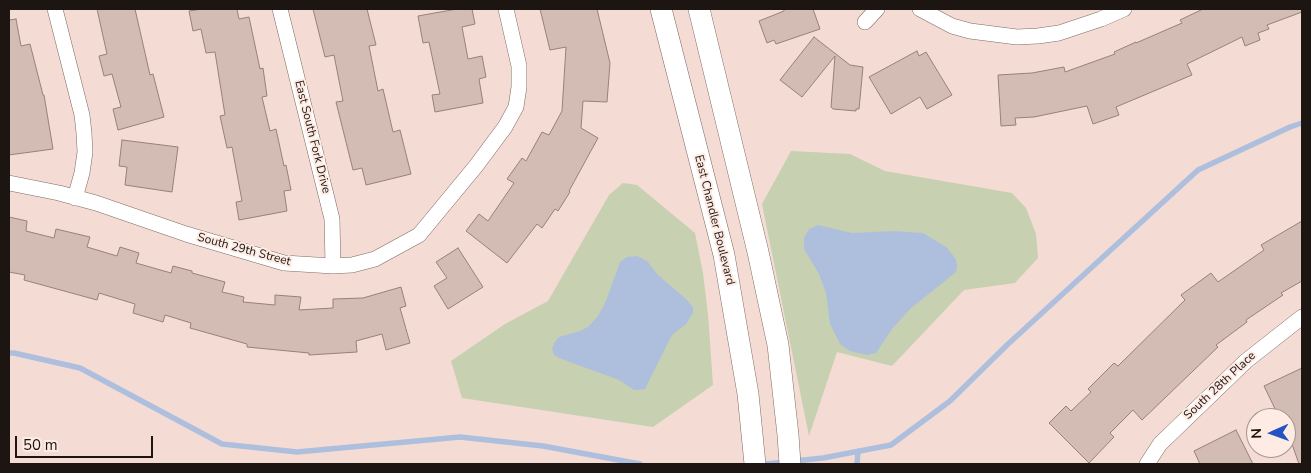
<!DOCTYPE html>
<html>
<head>
<meta charset="utf-8">
<style>
	body { margin:0 }
	#map { position:relative; width:1311px; height:473px; overflow:hidden; background:#f4dcd4; font-family:"Nunito Sans",sans-serif }
	canvas { display:block }
	.frame { position:absolute; inset:0; border:10px solid #1d1512; pointer-events:none }
	.north { position:absolute; left:1246px; top:408px; width:50px; height:50px; box-sizing:border-box; background:#feebe4; border:1px solid #a49590; border-radius:50%; rotate:268deg; font-size:14px; font-weight:700; line-height:20px; text-align:center; color:#1d1512 }
	.north::after { content:''; display:block; margin:auto; width:18px; height:22px; background:#2454c2; clip-path:polygon(50% 0,100% 100%,50% 72%,0 100%) }
	.scale { position:absolute; left:15px; top:436px; width:138px; height:22px; box-sizing:border-box; border:2px solid #1d1512; border-top:0; padding-left:6px; font-size:15px; line-height:18px; white-space:nowrap; color:#1d1512; -webkit-text-stroke:4px #feebe4; paint-order:stroke }
</style>
</head>
<body>
<div id="map">
<canvas width="1311" height="473"></canvas>
<div class="frame"></div>
<div class="north">N</div>
<div class="scale">50 m</div>
</div>
<script>
const g = document.querySelector('canvas').getContext('2d');
g.lineJoin = 'round';
function paint(path, color) { g.fillStyle = color; g.fill(path, 'evenodd'); }
const toPath = rows => new Path2D(rows.map(r => 'M' + r).join(''));
function strokePath(path, color, width, dash) { g.strokeStyle = color; g.lineWidth = width; g.lineCap = dash ? 'butt' : 'round'; g.setLineDash(dash || []); g.stroke(path); }
function write(font, color, halo, rows, align = 'center') {
  g.font = font + ' "Nunito Sans",sans-serif'; g.lineWidth = 4; g.setLineDash([]); g.textBaseline = 'middle'; g.strokeStyle = halo; g.fillStyle = color; for (const [text, x, y, turn = 0] of rows) {
    g.save(); g.translate(x, y); g.rotate((+turn || 0) * Math.PI / 180); g.textAlign = isNaN(turn) ? turn : align; if (halo) g.strokeText(text, 0, 0); g.fillText(text, 0, 0); g.restore();
  }
}
paint(toPath([
	[791,151,850,154,885,171,1012,193,1026,208,1036,234,1038,258,1015,283,964,290,892,366,837,352,809,436,762,204],
	[623,183,637,185,695,233,703,273,708,314,713,385,653,427,462,398,451,361,505,324,548,301,609,195]
]), '#c7d0b1');
paint(toPath([
	[818,225,852,233,893,231,923,233,946,247,956,259,957,266,956,272,910,309,892,329,876,353,867,355,850,351,840,344,830,324,826,293,819,274,804,249,804,238,809,229],
	[637,256,647,261,658,275,686,299,693,307,693,313,686,324,672,335,645,389,639,390,634,390,619,380,559,358,554,355,552,349,554,343,559,337,580,331,588,327,598,316,606,301,620,262,627,257]
]), '#aebfde');
strokePath(toPath([
	[9,353,14,353,80,368,222,444,297,452,460,437,543,446,640,464],
	[766,464,823,458,891,445,950,401,1007,345,1198,170,1290,127,1302,123],
	[857,464,858,451]
]), '#aebfde', 5.5);
const building = toPath([
	[97,9,135,9,150,75,153,74,164,117,118,130,113,109,121,107,112,74,104,76,99,56,107,54,97,9],
	[202,9,237,9,239,19,249,17,260,69,263,68,267,96,262,97,270,131,276,129,284,166,286,165,291,190,284,191,287,211,239,220,236,202,242,201,232,147,227,148,220,116,225,115,215,52,206,53,201,29,193,31,189,11,202,9],
	[313,9,367,9,376,45,369,46,378,91,383,89,393,132,400,130,411,174,366,185,362,168,353,170,336,102,343,101,334,55,325,57,313,9],
	[457,9,472,9,475,24,462,27,468,59,482,56,486,77,479,79,483,103,435,112,432,95,440,94,429,42,423,43,418,16,457,9],
	[540,9,597,9,610,63,607,102,583,101,581,128,598,138,569,191,570,192,558,211,555,209,542,228,537,224,507,263,466,231,479,214,488,221,514,183,507,179,522,158,526,161,542,132,549,135,562,111,566,47,550,50,540,9],
	[784,9,813,9,820,29,776,44,774,40,767,43,759,21,784,11,784,9],
	[1203,9,1302,9,1302,12,1267,25,1269,29,1258,33,1260,40,1245,46,1242,37,1187,64,1192,75,1116,107,1119,115,1093,124,1087,106,1034,117,1015,118,1016,125,1001,126,998,75,1032,73,1064,67,1065,72,1115,54,1114,52,1136,42,1136,43,1182,23,1180,20,1203,9],
	[16,19,21,46,30,44,43,95,44,95,53,149,9,155,9,20,16,19],
	[814,37,850,65,863,67,859,109,856,109,856,111,833,109,831,107,835,56,802,97,780,80,814,37],
	[917,51,919,56,926,52,952,95,927,109,920,97,891,114,869,77,917,51],
	[122,140,178,147,172,192,125,185,127,167,119,166,122,140],
	[9,217,27,221,26,231,54,238,56,229,90,237,87,247,117,256,120,247,139,253,136,263,171,273,173,266,192,271,192,273,225,282,222,292,244,297,243,302,275,305,275,295,301,297,299,310,333,308,333,299,363,298,401,287,406,306,400,308,410,343,386,350,382,334,356,341,357,352,309,355,309,353,247,347,247,344,190,328,191,323,165,315,163,322,133,313,135,304,99,293,97,300,24,280,25,275,9,272,9,217],
	[1302,221,1302,281,1281,293,1283,295,1246,320,1247,322,1216,345,1218,347,1142,420,1133,410,1110,433,1114,437,1089,463,1049,423,1066,406,1071,411,1091,392,1088,389,1114,363,1118,366,1185,300,1181,295,1211,273,1218,282,1264,250,1261,245,1302,221],
	[458,248,483,287,448,309,434,286,447,278,436,262,458,248],
	[1302,368,1302,464,1299,464,1286,427,1286,418,1283,418,1282,416,1279,417,1264,386,1302,368],
	[1236,430,1253,464,1200,464,1194,451,1236,430]
]);
paint(building, '#d3bcb4');
strokePath(building, '#968179', 1);
const street = toPath([
	[55,9,82,115,84,133,85,152,82,173,75,198],
	[280,9,332,219,333,266],
	[920,9,952,26,970,31,1017,37,1038,36,1059,33,1101,19,1124,9],
	[865,22,877,9],
	[9,183,59,193,96,203,186,234,284,263,333,266,352,265,375,259,419,235,476,166,505,127,516,107,519,87,519,66,506,9],
	[1147,464,1160,444,1246,361,1302,317]
]);
const secondary = toPath([
	[661,9,724,255,748,394,755,464],
	[699,9,758,252,778,345,788,435,790,464]
]);
strokePath(street, '#7f6a63', 16);
strokePath(secondary, '#7f6a63', 22);
strokePath(street, '#fff', 15);
strokePath(secondary, '#fff', 21);
write('12px', '#1d1512', '#feebe4', [
	["East South Fork Drive",312,137,76],
	["East Chandler Boulevard",714,220,76],
	["South 29th Street",244,250,15],
	["South 28th Place",1220,386,-43]
]);
</script>
</body>
</html>
